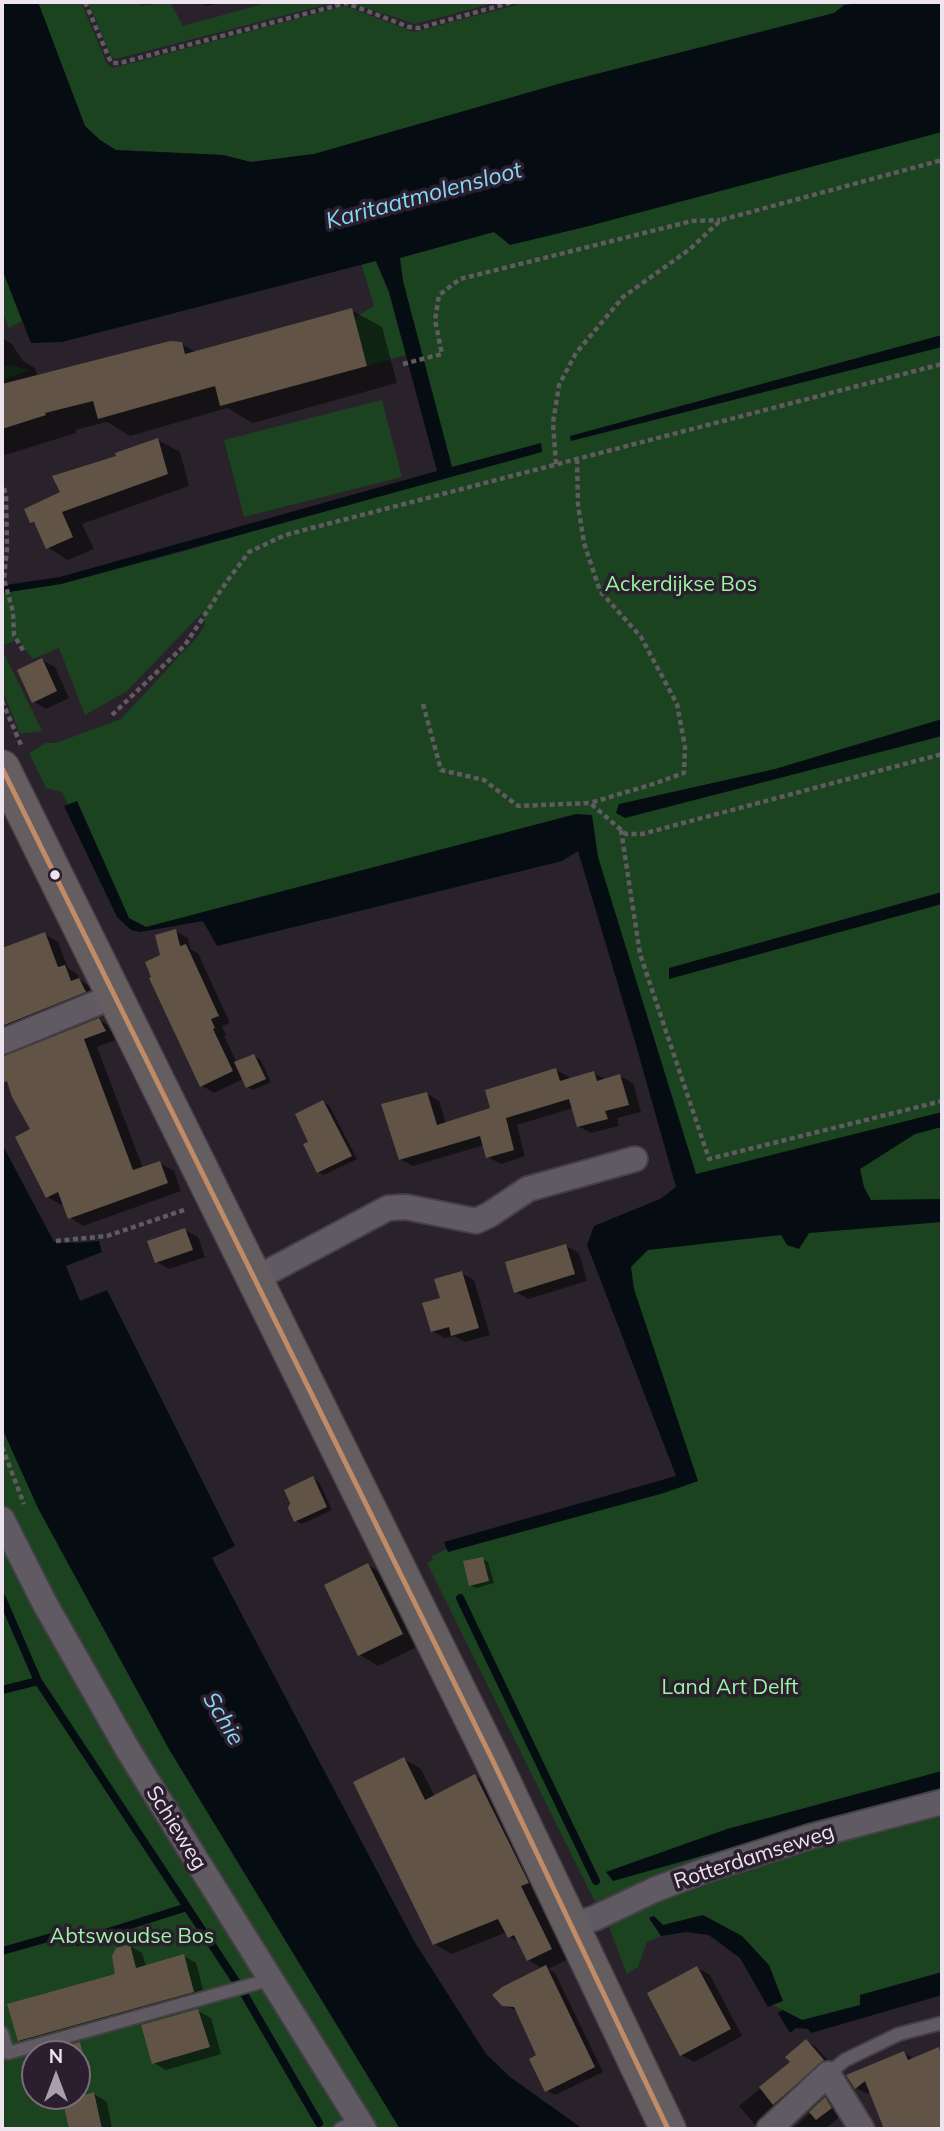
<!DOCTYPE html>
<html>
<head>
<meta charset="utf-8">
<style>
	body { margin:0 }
	#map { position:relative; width:944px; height:2131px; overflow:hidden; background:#29222a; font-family:Mulish,sans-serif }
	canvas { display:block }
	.frame { position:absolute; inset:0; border:4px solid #ede4ef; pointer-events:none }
	.north { position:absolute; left:21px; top:2040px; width:70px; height:70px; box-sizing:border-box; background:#2b1e2e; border:2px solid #796d7b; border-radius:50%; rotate:0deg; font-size:19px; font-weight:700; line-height:28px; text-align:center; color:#ede4ef }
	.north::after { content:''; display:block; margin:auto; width:24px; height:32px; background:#a8a0aa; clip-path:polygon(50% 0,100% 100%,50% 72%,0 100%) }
</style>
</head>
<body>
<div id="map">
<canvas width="944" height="2131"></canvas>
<div class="frame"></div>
<div class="north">N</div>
</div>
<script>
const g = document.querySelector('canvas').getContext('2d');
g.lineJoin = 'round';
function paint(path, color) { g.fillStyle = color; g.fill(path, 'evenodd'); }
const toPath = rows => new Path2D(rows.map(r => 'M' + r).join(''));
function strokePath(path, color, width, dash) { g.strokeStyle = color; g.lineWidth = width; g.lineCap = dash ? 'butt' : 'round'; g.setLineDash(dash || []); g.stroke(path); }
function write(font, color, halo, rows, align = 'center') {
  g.font = font + ' Mulish,sans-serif'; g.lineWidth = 7; g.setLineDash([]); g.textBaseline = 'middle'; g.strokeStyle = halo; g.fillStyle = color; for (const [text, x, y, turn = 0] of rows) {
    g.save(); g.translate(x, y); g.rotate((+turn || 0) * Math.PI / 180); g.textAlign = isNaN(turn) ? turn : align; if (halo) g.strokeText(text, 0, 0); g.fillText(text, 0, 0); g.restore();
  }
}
paint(toPath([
	[38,2,81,2,107,64,113,68,345,6,414,32,528,2,870,2,844,5,834,13,602,73,314,154,251,162,223,155,116,150,100,140,85,126],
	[88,2,139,2,141,6,170,2,183,26,270,2,336,2,116,59,111,56],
	[348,2,498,2,415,24],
	[942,103,942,1987,791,2025,783,2010,772,2005,778,2002,751,1960,708,1927,662,1930,649,1918,661,1936,647,1942,638,1967,627,1974,609,1927,632,1910,596,1902,593,1898,427,1563,433,1560,431,1556,458,1544,685,1479,614,1251,687,1210,582,826,192,920,143,930,124,919,62,792,46,788,29,753,46,743,56,743,121,719,198,636,205,625,202,613,127,691,85,715,59,648,33,659,17,640,2,646,2,593,61,584,185,551,445,473,390,254],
	[376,261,389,292,406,355,367,366,354,318,374,306,361,263],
	[2,269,22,321,9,328,2,310],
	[9,365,29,370,2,380,2,367],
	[382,400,402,477,244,517,224,440],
	[2,649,42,731,20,734,2,689],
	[2,1428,38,1508,169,1749,400,2129,2,2129],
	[35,2054,77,2054,77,2096,35,2096]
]), '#1b4320');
paint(toPath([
	[2,2,38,2,85,126,100,140,116,150,223,155,251,162,314,154,565,82,834,13,844,5,870,2,942,2,942,132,585,227,510,245,494,232,400,258,403,281,452,467,541,443,542,452,61,584,2,593,2,586,5,585,60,577,437,471,389,292,376,261,62,342,31,343,2,269],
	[942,335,942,347,571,441,570,436],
	[942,719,942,736,625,818,616,813,619,804,775,769],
	[77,801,129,918,146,927,576,814,592,815,598,857,696,1174,942,1112,942,1127,915,1134,860,1169,864,1187,871,1200,942,1199,942,1222,809,1233,799,1249,787,1245,781,1235,648,1250,631,1267,634,1289,698,1481,664,1493,448,1552,444,1542,676,1476,587,1245,594,1226,660,1199,676,1187,634,1038,578,851,562,861,217,946,203,921,140,932,131,930,117,917,64,806],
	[942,892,942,904,669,979,669,968],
	[2,1144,54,1242,77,1243,99,1241,102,1252,66,1266,80,1301,107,1290,235,1546,212,1558,414,1941,486,2054,510,2077,583,2129,400,2129,169,1749,38,1508,2,1428],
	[942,1771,942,1788,613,1881,606,1872,727,1829],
	[703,1915,742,1936,769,1965,783,2001,768,2007,740,1958,709,1935,686,1932,661,1936,649,1918,654,1916,663,1925],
	[942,1972,942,1995,811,2033,808,2029,796,2028,790,2033,778,2013,783,2010,802,2020,860,2005,860,1995]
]), '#050d12');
paint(toPath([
	[199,2,224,2,207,6],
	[351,310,382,327,397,383,253,423,227,408,130,436,107,422,75,430,76,433,2,456,2,338,12,344,23,361,35,368,37,376,181,344,196,352],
	[158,440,180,452,189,486,82,524,94,549,68,560,47,547,37,525,31,522,62,493,118,457],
	[42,660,55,667,69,698,46,709,33,701],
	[176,931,188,938,190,949,198,953,230,1023,222,1026,226,1035,224,1036,237,1063,254,1056,260,1059,271,1082,253,1090,247,1087,243,1079,214,1093,201,1085,162,956],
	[45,934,58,942,68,968,77,974,80,980,91,987,97,999,2,1042,2,1010,23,1000,2,950],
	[99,1020,113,1028,119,1039,97,1047,143,1168,160,1163,174,1171,181,1191,83,1226,69,1217,64,1204,62,1205,47,1197,32,1130,14,1096,2,1065,2,1057,8,1058],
	[556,1070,569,1077,569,1080,594,1073,606,1080,620,1076,633,1083,641,1112,617,1118,619,1126,591,1133,578,1126,573,1108,517,1125,525,1156,501,1164,488,1157,484,1145,413,1166,400,1159,426,1093,439,1101,446,1124,492,1109],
	[323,1102,329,1105,357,1159,324,1175,318,1172,311,1143],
	[185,1230,198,1237,205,1257,169,1269,157,1262],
	[566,1246,579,1253,587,1281,528,1299,515,1291],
	[461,1273,474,1280,490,1335,465,1342,454,1336,445,1338,432,1331,442,1299],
	[313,1478,319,1482,332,1510,302,1524,296,1521,292,1503],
	[482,1559,488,1562,494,1583,476,1588,470,1585],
	[368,1565,387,1576,421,1645,378,1666,360,1655],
	[404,1759,421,1769,435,1797,475,1776,493,1786,568,1959,548,1969,555,1973,603,2072,555,2095,546,2090,538,2055,517,2011,503,2005,543,1969,528,1960,519,1942,509,1937,507,1932,452,1954,434,1944],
	[130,1946,142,1953,146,1967,184,1956,196,1963,205,1997,31,2047,19,2040,117,1975],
	[697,1968,710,1975,742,2036,694,2062,681,2055],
	[198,2011,211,2018,221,2054,166,2070,154,2063],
	[807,2041,816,2047,833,2066,761,2129,756,2126,739,2106,792,2062],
	[939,2049,942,2051,942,2129,887,2129,871,2091,867,2094,856,2088,849,2076,904,2053,915,2059],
	[94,2094,107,2102,112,2129,71,2129,65,2103],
	[825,2099,837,2106,842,2115,825,2129,793,2129]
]), '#0007');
strokePath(toPath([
	[2,1598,38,1681,243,1992,319,2123],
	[460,1598,596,1881],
	[2,1690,38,1681],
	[2,1951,59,1935,77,1942,187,1907]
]), '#050d12', 8);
paint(toPath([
	[352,308,367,366,220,406,215,386,98,419,93,401,45,413,46,415,2,429,2,384,170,341,182,342,185,354],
	[158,438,168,474,62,512,73,537,46,549,34,522,30,523,24,509,60,492,52,476,116,456,115,453],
	[42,658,57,691,32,703,17,670],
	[176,929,180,946,186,944,219,1016,211,1019,215,1028,213,1029,233,1071,200,1087,149,978,151,977,145,962,160,955,155,935],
	[45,932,58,967,65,965,71,981,79,978,86,992,2,1026,2,948],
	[99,1018,106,1031,84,1039,133,1170,160,1161,168,1183,68,1219,58,1192,46,1198,15,1137,30,1129,12,1097,7,1081,2,1083,2,1057],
	[254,1054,266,1079,246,1088,234,1062],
	[556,1068,560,1081,594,1071,597,1081,620,1074,629,1105,605,1111,608,1119,577,1127,569,1099,506,1118,514,1150,486,1158,480,1136,399,1160,381,1104,427,1092,437,1125,490,1108,485,1090],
	[323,1100,352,1156,317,1173,303,1144,308,1142,295,1114],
	[185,1228,193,1250,155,1263,147,1241],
	[566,1244,575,1274,514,1293,505,1262],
	[462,1271,479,1328,451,1336,449,1327,431,1332,422,1303,440,1298,434,1279],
	[313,1476,327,1507,294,1522,288,1508,290,1503,284,1490],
	[483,1557,489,1581,469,1586,463,1561],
	[368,1563,403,1634,358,1656,324,1585],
	[404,1757,425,1800,475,1774,529,1883,521,1886,552,1949,527,1961,514,1935,508,1938,498,1919,433,1945,353,1782],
	[130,1944,136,1968,184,1954,194,1992,18,2041,7,2004,115,1974,112,1956,116,1948],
	[546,1965,595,2067,545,2092,529,2059,536,2055,514,2007,502,2006,492,1995,502,1987],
	[697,1966,731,2029,680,2056,647,1993],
	[198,2009,210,2047,152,2064,141,2025],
	[806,2039,824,2060,773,2105,759,2087,790,2062,785,2057],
	[80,2042,83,2054,37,2054],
	[939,2047,942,2061,942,2129,884,2129,865,2081,855,2089,846,2075,904,2051,908,2060],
	[94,2092,102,2129,69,2129,63,2102],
	[825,2097,832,2108,816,2120,809,2112]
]), '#615446');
const lane = toPath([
	[2,2033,8,2053,272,1979],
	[828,2074,845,2060,899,2034,942,2023],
	[340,2129,359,2120]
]);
const street = toPath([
	[2,1042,114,996],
	[255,1279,388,1208,406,1207,476,1221,489,1215,528,1189,635,1159],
	[2,1519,45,1604,128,1750,364,2129],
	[571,1926,595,1918,654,1890,706,1870,809,1837,942,1802],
	[769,2129,828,2074,862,2129]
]);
const secondary = toPath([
	[2,768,491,1757,668,2129]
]);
strokePath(lane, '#453f46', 16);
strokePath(street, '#453f46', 28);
strokePath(secondary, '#453f46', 38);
strokePath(toPath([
	[85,2,109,58,112,63,120,63,346,3,409,27,419,28,513,2],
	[403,364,442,354,435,320,439,295,460,279,692,221,720,220],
	[577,459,578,505,584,543,600,591,641,637,677,704,685,747,684,773,650,785,590,803],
	[556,464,553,423,559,385,576,353,623,297,690,249,721,220,942,160],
	[4,488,6,496,7,548,4,579,13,612,14,635,24,652],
	[2,701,21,745],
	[423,704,441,770,484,780,518,806,590,803,626,834,642,834,942,754],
	[112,715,185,645,227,581,249,552,285,535,942,364],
	[621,830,640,954,709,1159,942,1101],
	[56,1241,107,1236,187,1209],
	[2,1447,24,1504]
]), '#605b61', 4.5, [5, 3.5]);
strokePath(lane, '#605b62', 12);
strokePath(street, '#605b62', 24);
strokePath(secondary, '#645e61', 35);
strokePath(toPath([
	[2,768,491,1757,668,2129]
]), '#c18c65', 5);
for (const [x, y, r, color] of [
	[55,875,6,"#ede4ef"]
]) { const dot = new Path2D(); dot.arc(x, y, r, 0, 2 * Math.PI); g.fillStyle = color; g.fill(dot); strokePath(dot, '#2b1e2e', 2.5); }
write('21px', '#99f79f', '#2b1e2e', [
	["Ackerdijkse Bos",681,585],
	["Land Art Delft",730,1688],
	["Abtswoudse Bos",132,1937]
]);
write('21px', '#ede4ef', '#2b1e2e', [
	["Schieweg",176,1828,58],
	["Rotterdamseweg",754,1857,-18]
]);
write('italic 23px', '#84d8f3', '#2b1e2e', [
	["Karitaatmolensloot",424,196,-15],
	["Schie",223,1719,59]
]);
</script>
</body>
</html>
